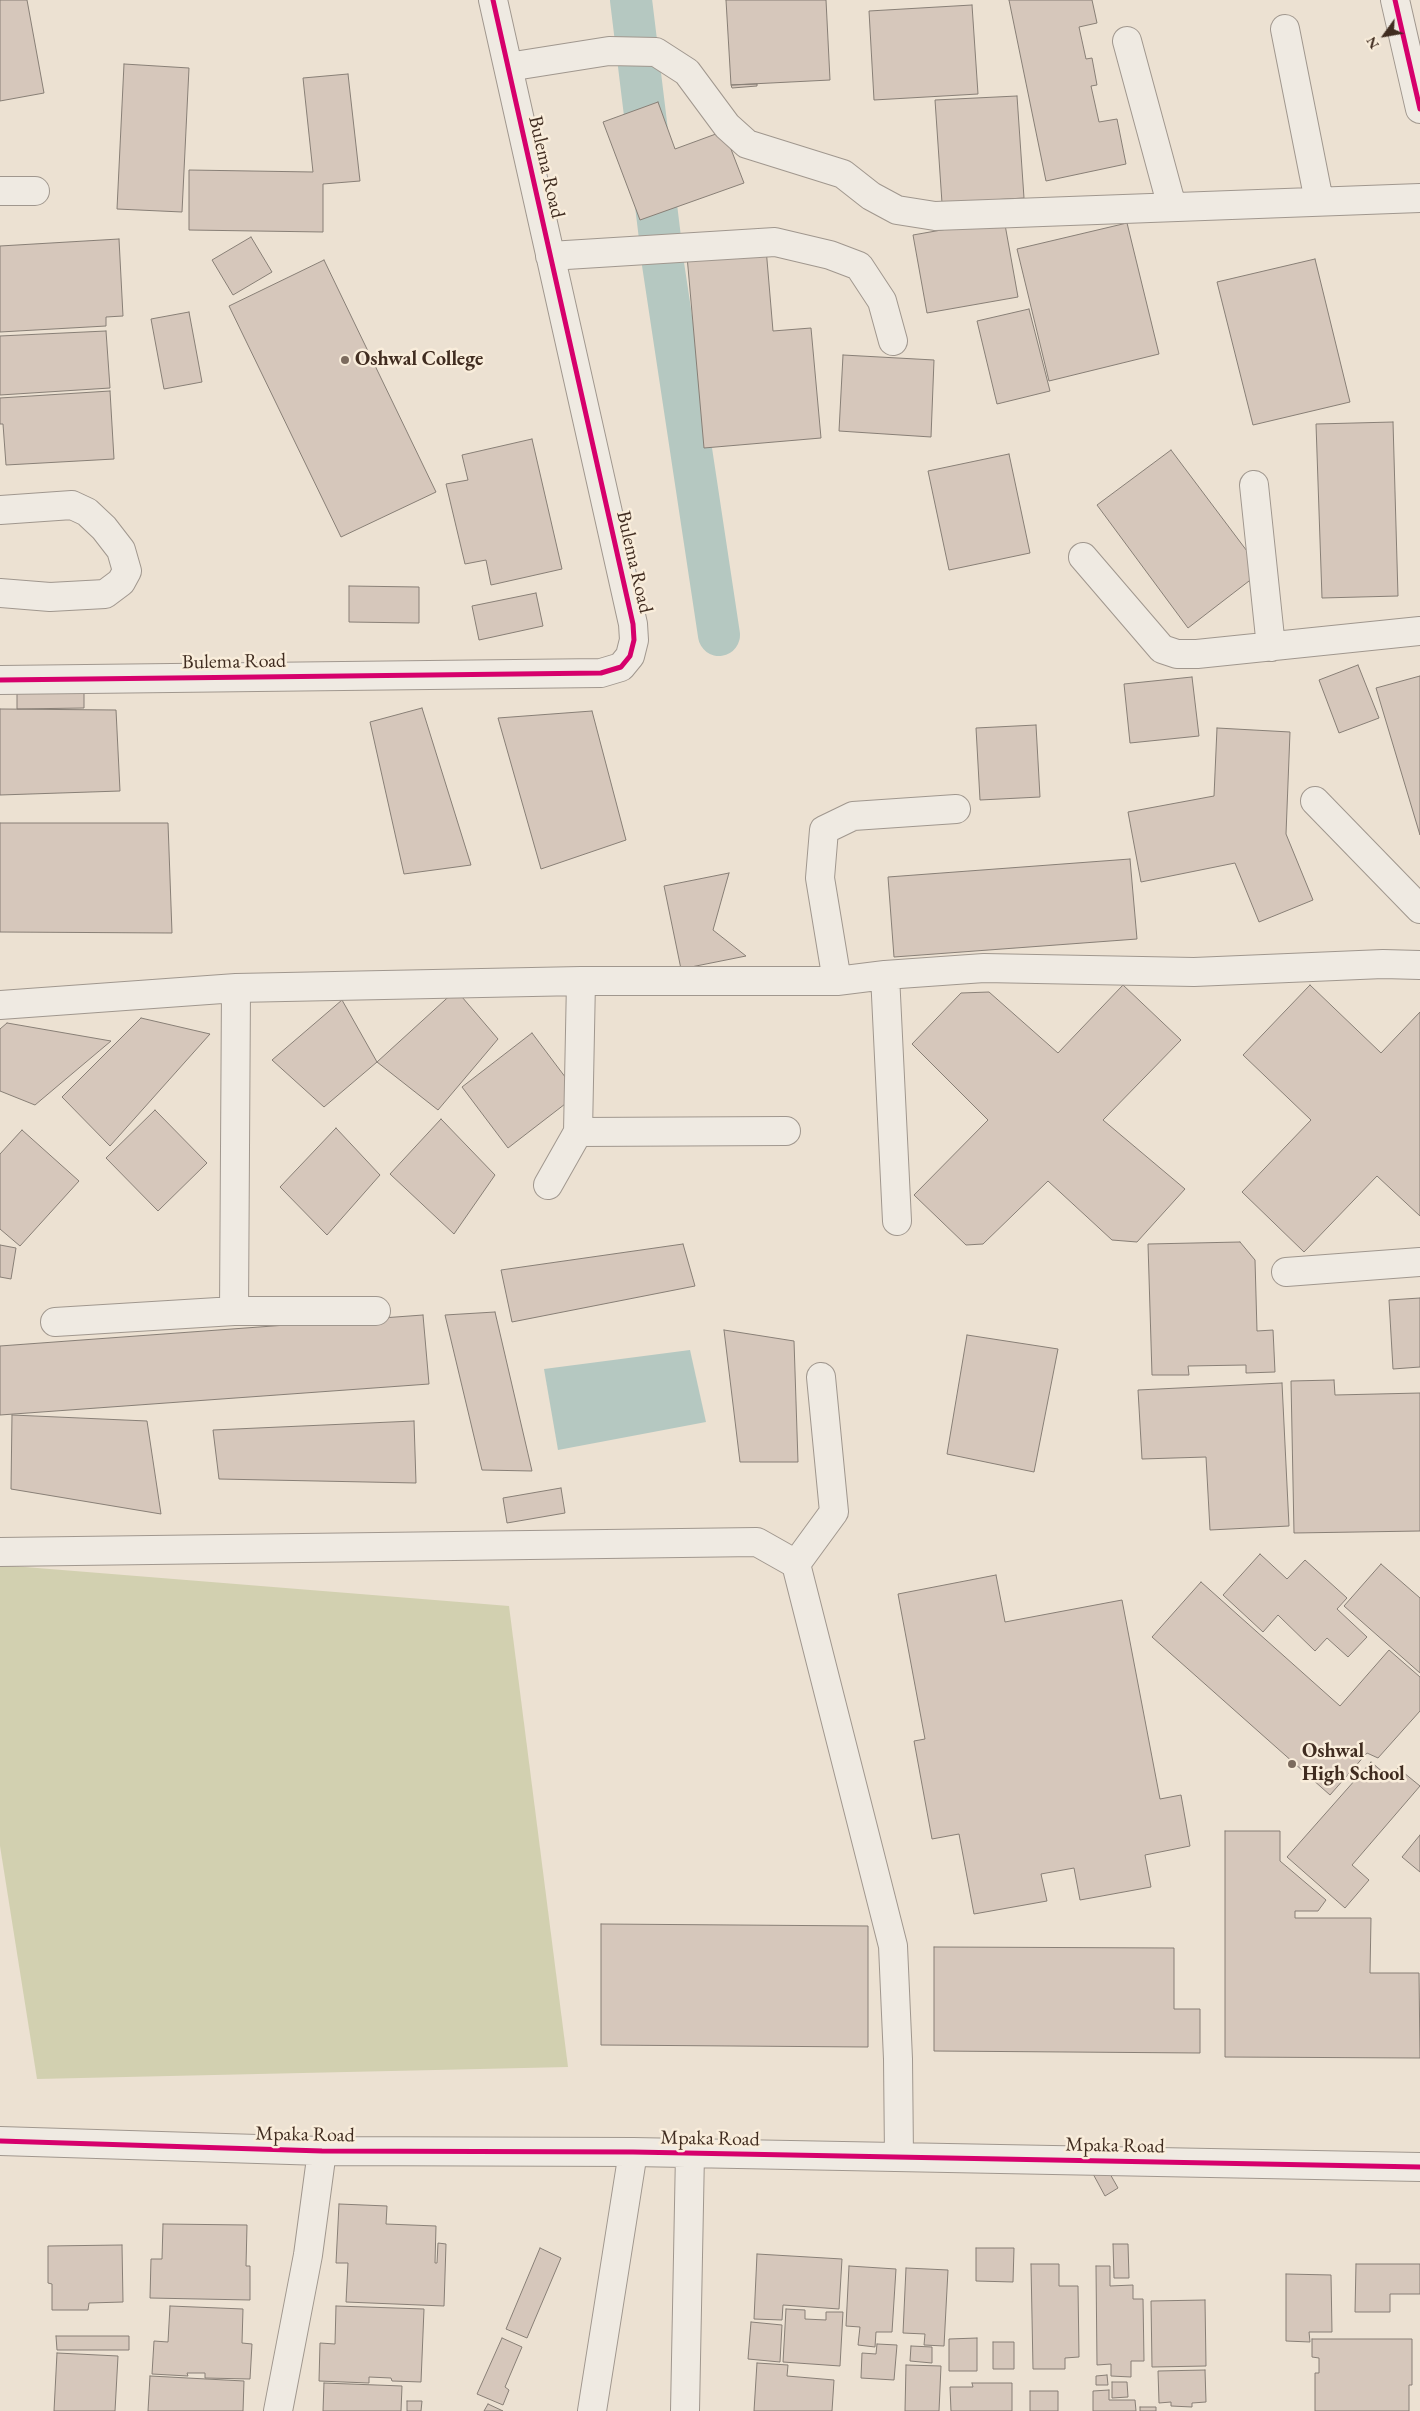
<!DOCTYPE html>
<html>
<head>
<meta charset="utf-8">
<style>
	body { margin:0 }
	#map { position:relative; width:1420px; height:2411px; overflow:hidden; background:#ece1d2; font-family:"EB Garamond",serif }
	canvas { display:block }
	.north { position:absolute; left:1360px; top:10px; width:50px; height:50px; -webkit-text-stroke:4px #f9eddb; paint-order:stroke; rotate:238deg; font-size:14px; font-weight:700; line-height:20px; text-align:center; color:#402c20 }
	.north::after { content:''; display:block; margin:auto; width:18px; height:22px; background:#402c20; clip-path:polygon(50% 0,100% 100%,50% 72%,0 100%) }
</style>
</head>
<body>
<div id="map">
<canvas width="1420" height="2411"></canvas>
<div class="north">N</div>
</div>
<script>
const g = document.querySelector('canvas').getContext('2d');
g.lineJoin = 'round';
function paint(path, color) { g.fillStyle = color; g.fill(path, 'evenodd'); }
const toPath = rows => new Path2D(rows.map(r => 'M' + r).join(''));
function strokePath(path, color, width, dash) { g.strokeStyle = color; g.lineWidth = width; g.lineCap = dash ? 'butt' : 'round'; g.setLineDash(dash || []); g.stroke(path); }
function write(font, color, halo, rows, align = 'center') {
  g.font = font + ' "EB Garamond",serif'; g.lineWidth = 5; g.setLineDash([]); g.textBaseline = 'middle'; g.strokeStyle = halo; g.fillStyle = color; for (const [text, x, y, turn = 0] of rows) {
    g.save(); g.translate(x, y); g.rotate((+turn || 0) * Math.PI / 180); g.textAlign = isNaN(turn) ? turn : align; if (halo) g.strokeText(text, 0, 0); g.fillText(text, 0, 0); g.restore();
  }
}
paint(toPath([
	[0,1565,509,1606,568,2067,37,2079,0,1846]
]), '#d2d0b0');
paint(toPath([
	[690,1350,706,1422,558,1450,544,1369]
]), '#b5c8c1');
strokePath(toPath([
	[631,0,660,238],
	[663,264,719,635]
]), '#b5c8c1', 42);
const building = toPath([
	[0,0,27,0,44,93,0,101,0,0],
	[726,0,826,0,830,80,731,85,726,0],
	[1009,0,1092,0,1097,23,1079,27,1086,59,1092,58,1097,85,1091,86,1099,122,1117,119,1126,164,1046,181,1009,0],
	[972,5,978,94,874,100,869,11,972,5],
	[124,64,189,68,182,212,117,209,124,64],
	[348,74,360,181,323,184,323,232,189,230,189,170,313,172,303,78,348,74],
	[757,84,757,86,732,88,731,85,757,84],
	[1017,96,1024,198,942,203,935,100,1017,96],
	[658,102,675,149,724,131,744,183,640,220,603,122,658,102],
	[1004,219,1018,297,927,313,913,235,1004,219],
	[1127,223,1159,354,1049,381,1017,249,1127,223],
	[251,237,272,272,233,295,212,260,251,237],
	[119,239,123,316,106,317,106,326,0,332,0,246,119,239],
	[766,248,773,331,811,328,821,438,704,448,687,256,766,248],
	[1315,259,1350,402,1253,425,1217,282,1315,259],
	[324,260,436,492,341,537,229,306,324,260],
	[1029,309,1050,391,997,404,977,321,1029,309],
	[189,312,202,382,164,389,151,319,189,312],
	[106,331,110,388,0,395,0,336,106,331],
	[843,355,934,360,931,437,839,431,843,355],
	[110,391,114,459,6,465,3,424,0,424,0,398,110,391],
	[1393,422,1398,596,1322,598,1316,424,1393,422],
	[532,439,562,569,491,585,486,560,465,564,446,484,468,480,462,455,532,439],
	[1171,450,1262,571,1188,628,1097,505,1171,450],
	[1009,454,1030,553,949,570,928,471,1009,454],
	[349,586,419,587,419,623,349,622,349,586],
	[536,593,543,626,479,640,472,606,536,593],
	[1358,665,1379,718,1339,733,1319,680,1358,665],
	[1420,676,1420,835,1376,688,1420,676],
	[1192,677,1199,736,1130,743,1124,684,1192,677],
	[17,689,84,689,84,708,17,709,17,689],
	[422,708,471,865,404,874,370,722,422,708],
	[0,709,116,710,120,791,0,795,0,709],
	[592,711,626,840,541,869,498,718,592,711],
	[1036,725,1040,797,980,800,976,728,1036,725],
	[1217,728,1290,732,1286,834,1313,900,1259,922,1235,863,1141,882,1128,812,1214,796,1217,728],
	[0,823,168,823,172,933,0,932,0,823],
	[1130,859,1137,939,894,957,888,877,1130,859],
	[729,873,713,930,746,956,681,969,664,886,729,873],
	[1123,985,1181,1040,1103,1120,1185,1189,1137,1242,1112,1240,1048,1181,983,1244,966,1245,914,1195,988,1120,912,1044,961,993,989,992,1058,1053,1123,985],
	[1310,985,1381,1053,1420,1012,1420,1216,1377,1176,1304,1252,1242,1192,1311,1120,1243,1055,1310,985],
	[456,990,498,1039,438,1110,377,1062,456,990],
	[342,1000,377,1062,324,1107,272,1060,342,1000],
	[141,1018,210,1034,110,1146,62,1097,141,1018],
	[7,1023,111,1041,35,1105,0,1091,0,1029,7,1023],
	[532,1033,578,1094,508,1148,462,1087,532,1033],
	[155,1110,207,1163,158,1211,106,1158,155,1110],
	[441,1119,495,1175,454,1234,390,1174,441,1119],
	[336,1128,380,1175,327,1235,280,1187,336,1128],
	[22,1130,79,1181,20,1246,0,1229,0,1154,22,1130],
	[1240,1242,1255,1260,1257,1331,1273,1330,1275,1372,1246,1373,1246,1365,1188,1366,1189,1375,1152,1375,1148,1244,1240,1242],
	[683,1244,695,1286,512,1322,501,1270,683,1244],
	[0,1245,16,1248,11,1279,0,1277,0,1245],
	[1420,1298,1420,1367,1393,1369,1389,1300,1420,1298],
	[495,1312,532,1471,482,1470,445,1315,495,1312],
	[423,1315,429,1384,0,1415,0,1346,423,1315],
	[724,1330,794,1341,798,1462,740,1462,724,1330],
	[967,1335,1058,1349,1034,1472,947,1454,967,1335],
	[1334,1380,1335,1395,1420,1393,1420,1531,1294,1533,1291,1381,1334,1380],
	[1282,1383,1289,1526,1210,1530,1206,1457,1142,1459,1138,1390,1282,1383],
	[12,1415,147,1421,161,1514,11,1489,12,1415],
	[414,1421,416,1483,219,1479,213,1430,414,1421],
	[561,1488,565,1513,507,1523,503,1498,561,1488],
	[1260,1554,1287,1579,1305,1560,1347,1598,1337,1609,1367,1637,1348,1657,1327,1638,1315,1651,1278,1615,1263,1632,1223,1595,1260,1554],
	[1381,1564,1420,1598,1420,1673,1344,1606,1381,1564],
	[996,1575,1005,1622,1122,1600,1160,1799,1181,1795,1190,1846,1145,1855,1151,1887,1080,1900,1074,1868,1041,1874,1047,1901,974,1914,959,1834,932,1839,914,1741,925,1739,898,1594,996,1575],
	[1201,1582,1340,1706,1389,1650,1420,1677,1420,1711,1378,1758,1367,1753,1330,1795,1152,1637,1201,1582],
	[1371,1762,1390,1778,1398,1768,1420,1786,1352,1865,1369,1880,1345,1908,1287,1857,1371,1762],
	[1225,1831,1280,1831,1280,1861,1326,1900,1318,1911,1295,1911,1295,1918,1371,1918,1370,1973,1419,1973,1420,2058,1225,2057,1225,1831],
	[1420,1835,1420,1872,1402,1857,1420,1835],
	[601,1924,868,1926,868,2047,601,2045,601,1924],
	[934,1947,1174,1948,1174,2009,1200,2009,1200,2053,934,2051,934,1947],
	[1105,2165,1118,2188,1105,2196,1092,2172,1105,2165],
	[339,2204,387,2206,386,2224,436,2226,435,2263,437,2263,438,2243,446,2244,444,2306,346,2302,348,2263,336,2263,339,2204],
	[163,2224,247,2225,246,2266,250,2266,250,2300,150,2298,151,2259,162,2259,163,2224],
	[1113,2244,1128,2244,1129,2278,1114,2278,1113,2244],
	[122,2245,123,2302,89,2303,88,2310,52,2310,52,2284,48,2283,48,2246,122,2245],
	[540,2248,561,2258,527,2338,506,2329,540,2248],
	[976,2248,1014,2248,1013,2282,976,2281,976,2248],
	[757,2254,842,2259,839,2309,783,2305,782,2320,754,2319,757,2254],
	[1031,2264,1059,2264,1059,2286,1078,2286,1079,2357,1065,2358,1065,2369,1033,2369,1031,2264],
	[1356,2264,1420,2264,1420,2294,1390,2294,1390,2312,1355,2312,1356,2264],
	[849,2266,896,2269,892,2332,876,2332,875,2347,858,2345,860,2327,846,2326,849,2266],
	[1096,2266,1110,2266,1110,2286,1133,2285,1133,2299,1143,2299,1144,2361,1131,2361,1131,2377,1111,2376,1111,2364,1097,2365,1096,2266],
	[906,2268,948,2270,944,2346,924,2345,925,2334,903,2333,906,2268],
	[1286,2274,1331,2275,1332,2332,1309,2332,1310,2342,1286,2341,1286,2274],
	[1205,2300,1206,2366,1152,2367,1151,2301,1205,2300],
	[170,2306,243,2309,242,2343,252,2344,250,2379,205,2378,205,2373,187,2373,188,2376,152,2374,154,2341,168,2342,170,2306],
	[336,2306,424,2309,421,2382,392,2381,391,2378,369,2377,369,2383,319,2381,320,2343,335,2344,336,2306],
	[786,2309,805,2310,805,2319,826,2320,826,2312,843,2312,840,2366,783,2362,786,2309],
	[751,2322,782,2325,780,2362,748,2359,751,2322],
	[56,2336,129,2336,129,2350,57,2350,56,2336],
	[502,2338,522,2347,505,2387,509,2390,503,2405,477,2394,502,2338],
	[977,2338,977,2371,949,2371,949,2339,977,2338],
	[1312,2339,1412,2339,1412,2385,1409,2385,1409,2411,1315,2411,1315,2373,1319,2373,1319,2358,1312,2357,1312,2339],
	[993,2342,1014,2342,1014,2369,993,2369,993,2342],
	[877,2344,897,2345,894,2380,861,2378,862,2353,876,2354,877,2344],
	[911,2346,932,2347,932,2363,910,2361,911,2346],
	[57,2353,118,2356,115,2411,54,2411,57,2353],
	[757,2363,788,2365,787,2376,834,2380,832,2411,754,2411,757,2363],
	[906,2365,941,2366,939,2411,905,2411,906,2365],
	[1205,2370,1206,2402,1192,2403,1192,2407,1171,2406,1171,2402,1159,2403,1158,2371,1205,2370],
	[1107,2375,1108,2385,1096,2385,1096,2376,1107,2375],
	[150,2376,244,2381,243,2411,148,2411,150,2376],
	[1112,2382,1127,2382,1128,2397,1112,2398,1112,2382],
	[324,2383,402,2386,401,2411,323,2411,324,2383],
	[972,2383,1012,2383,1012,2411,951,2411,950,2387,973,2387,972,2383],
	[1109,2390,1109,2400,1135,2400,1136,2411,1093,2411,1093,2391,1109,2390],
	[1030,2391,1058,2391,1058,2411,1030,2411,1030,2391],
	[407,2401,422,2401,421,2411,407,2411,407,2401],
	[488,2404,503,2411,484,2411,488,2404],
	[1140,2407,1156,2407,1156,2411,1140,2411,1140,2407]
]);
paint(building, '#d6c7bb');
strokePath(building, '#887f76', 1);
const minor = toPath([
	[1395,0,1420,109],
	[1285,29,1319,201],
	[1127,41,1172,207],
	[508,67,609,51,656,52,687,72,727,126,747,144,843,174,871,196,897,210,935,216,1420,198],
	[0,191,35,191],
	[550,256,775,242,830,255,859,266,882,301,893,341],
	[1254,485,1271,647],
	[0,510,72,505,87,512,104,528,121,550,127,571,121,582,105,594,50,597,0,593],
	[1083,557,1162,649,1177,654,1197,654,1420,631],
	[0,680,601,673,621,667,630,656,634,640,633,624,493,0],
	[1315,801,1420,909],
	[885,975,897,1221],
	[837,981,820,878,824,830,853,816,956,809],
	[0,1005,236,988,581,981,837,981,885,975,984,968,1194,972,1383,964,1420,965],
	[578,1132,786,1131],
	[548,1185,578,1132,581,981],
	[1286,1272,1420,1262],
	[234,1311,236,988],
	[55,1322,234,1311,376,1311],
	[0,1552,757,1542,796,1564,893,1946,898,2059,899,2157],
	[796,1564,834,1512,821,1377],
	[0,2141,322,2151,633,2152,1420,2167],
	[278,2411,308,2255,322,2151],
	[592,2411,633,2152],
	[685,2411,690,2153]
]);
strokePath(minor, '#a0978e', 30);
strokePath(minor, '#efeae2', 28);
strokePath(toPath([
	[1395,0,1420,109],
	[0,680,601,673,621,667,630,656,634,640,633,624,493,0],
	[0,2141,322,2151,633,2152,1420,2167]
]), '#d6006c', 5);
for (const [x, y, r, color] of [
	[345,360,5,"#7c6b5e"],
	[1292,1764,5,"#7c6b5e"]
]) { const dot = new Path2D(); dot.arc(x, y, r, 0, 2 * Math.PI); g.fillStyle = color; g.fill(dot); strokePath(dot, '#f9eddb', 2); }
write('20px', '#402c20', '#f9eddb', [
	["Bulema Road",546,167,77],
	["Bulema Road",634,562,77],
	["Bulema Road",234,662,-1],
	["Mpaka Road",305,2135,1],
	["Mpaka Road",710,2139,1],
	["Mpaka Road",1115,2146,1]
]);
write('bold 20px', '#402c20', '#f9eddb', [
	["Oshwal College",355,360],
	["Oshwal",1302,1752],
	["High School",1302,1775]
], 'left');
</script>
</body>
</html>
